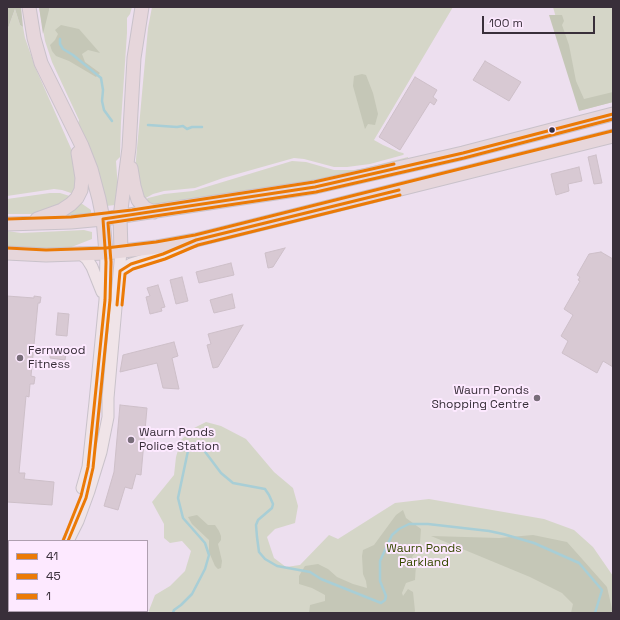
<!DOCTYPE html>
<html>
<head>
<meta charset="utf-8">
<style>
	body { margin:0 }
	#map { position:relative; width:620px; height:620px; overflow:hidden; background:#eddfef; font-family:"Space Grotesk",sans-serif }
	canvas { display:block }
	.frame { position:absolute; inset:0; border:8px solid #392f3a; pointer-events:none }
	.legend { position:absolute; left:8px; top:540px; width:140px; height:72px; box-sizing:border-box; background:#fde9ff; border:1px solid #af9fb0; margin:0; padding:5px 7px; list-style:none; font-size:12px; color:#392f3a }
	.legend li { display:flex; align-items:center; gap:8px; height:20px }
	.legend b { width:20px; border:1px solid #af9fb0 }
	.scale { position:absolute; left:482px; top:16px; width:113px; height:18px; box-sizing:border-box; border:2px solid #392f3a; border-top:0; padding-left:5px; font-size:12px; line-height:14px; white-space:nowrap; color:#392f3a; -webkit-text-stroke:3px #fde9ff; paint-order:stroke }
</style>
</head>
<body>
<div id="map">
<canvas width="620" height="620"></canvas>
<div class="frame"></div>
<ul class="legend">
<li><b style="height:5px;background:#eb7a06"></b>41</li>
<li><b style="height:5px;background:#eb7a06"></b>45</li>
<li><b style="height:5px;background:#eb7a06"></b>1</li>
</ul>
<div class="scale">100 m</div>
</div>
<script>
const g = document.querySelector('canvas').getContext('2d');
g.lineJoin = 'round';
function paint(path, color) { g.fillStyle = color; g.fill(path, 'evenodd'); }
const toPath = rows => new Path2D(rows.map(r => 'M' + r).join(''));
function strokePath(path, color, width, dash) { g.strokeStyle = color; g.lineWidth = width; g.lineCap = dash ? 'butt' : 'round'; g.setLineDash(dash || []); g.stroke(path); }
function write(font, color, halo, rows, align = 'center') {
  g.font = font + ' "Space Grotesk",sans-serif'; g.lineWidth = 4; g.setLineDash([]); g.textBaseline = 'middle'; g.strokeStyle = halo; g.fillStyle = color; for (const [text, x, y, turn = 0] of rows) {
    g.save(); g.translate(x, y); g.rotate((+turn || 0) * Math.PI / 180); g.textAlign = isNaN(turn) ? turn : align; if (halo) g.strokeText(text, 0, 0); g.fillText(text, 0, 0); g.restore();
  }
}
paint(toPath([
	[39,7,132,7,130,14,127,18,127,33,121,122,120,157,116,161,118,189,115,205,106,206,78,124,79,120,52,62,45,41],
	[152,7,453,7,374,140,383,145,399,152,403,153,404,154,403,155,370,164,347,167,334,167,304,159,294,158,223,178,195,188,164,191,153,194,142,200,135,170,148,28],
	[553,7,613,7,613,102,582,110],
	[15,9,20,25,23,27,25,38,36,69,73,153,79,172,74,194,62,190,54,189,7,196,7,31],
	[408,157,408,158,391,165,311,182,157,204,151,205,144,201,148,198,164,194,193,191,292,161,306,162,334,170,354,170,365,168],
	[50,193,60,193,73,197,70,200,37,214,7,214,7,199],
	[78,201,91,210,91,214,62,216],
	[84,230,92,232,92,239,69,248,7,249,7,231,21,233],
	[206,422,221,426,246,439,274,472,293,488,298,506,295,523,275,529,267,537,274,558,286,567,300,565,329,535,338,539,395,503,429,499,544,519,574,530,593,547,613,576,613,613,148,613,155,595,170,586,185,571,191,551,182,541,170,543,164,538,164,524,152,502,174,475,176,457,181,440,194,428],
	[7,559,9,560,9,611,14,611,13,613,7,613]
]), '#d5d6c8');
paint(toPath([
	[7,7,21,7,23,27,20,25,15,9,7,31],
	[39,7,49,7,49,10,43,34],
	[549,15,562,15,564,21,562,25,569,45,576,81,584,99,613,92,613,102,579,111],
	[61,25,79,29,100,53,88,50,82,54,85,62,100,73,96,77,69,61,56,56,52,51,50,45,55,40,58,34,55,30],
	[362,74,366,75,373,93,378,114,375,125,368,124,365,129,353,86,354,76],
	[403,510,406,518,421,529,420,543,416,546,416,552,412,557,416,565,415,580,406,583,402,593,403,596,408,589,413,592,415,611,414,613,309,613,310,605,325,601,325,595,312,588,299,584,299,576,305,566,318,564,328,569,337,577,353,584,367,588,366,581,363,574,362,556,363,550,374,545,396,515],
	[197,515,208,525,215,525,219,531,221,536,221,540,218,544,222,561,221,568,218,569,215,566,209,552,209,540,192,524,188,517],
	[533,535,567,542,607,587,613,613,571,613,573,604,562,593,530,577,431,536,499,538]
]), '#c5c7b7');
strokePath(toPath([
	[60,39,60,44,63,49,73,55,101,78,103,90,102,101,104,110,112,121],
	[148,125,177,127,183,126,187,129,192,127,202,127],
	[7,573,9,574],
	[55,611,57,613],
	[173,613,174,610,181,605,192,594,205,569,209,555,205,543,183,518,178,498,189,446,195,443,200,445,221,473,233,483,265,489,269,495,273,504,272,508,258,520,256,525,257,537,259,552,265,559,277,566,310,572,321,579,381,603,385,600,386,596,380,581,380,561,392,535,399,529,409,524,428,524,489,531,503,534,534,543,579,563,602,590,595,613]
]), '#a8ced6', 2.5);
const building = toPath([
	[485,61,521,82,509,101,473,80,485,61],
	[415,77,437,90,433,97,437,100,434,105,430,102,400,150,379,137,415,77],
	[596,155,602,183,594,184,588,157,596,155],
	[579,167,582,181,568,184,569,191,556,195,551,174,579,167],
	[285,248,273,267,268,268,265,253,285,248],
	[601,252,613,259,613,367,603,361,597,373,562,353,568,341,561,336,573,315,564,309,580,281,578,280,580,277,577,275,589,254,601,252],
	[231,263,234,275,199,283,196,272,231,263],
	[182,277,188,301,176,304,170,280,182,277],
	[158,285,165,307,161,308,162,311,150,314,146,297,150,296,147,288,158,285],
	[232,294,235,308,214,313,210,300,232,294],
	[7,296,34,298,34,296,41,297,40,303,38,303,31,376,35,377,34,384,30,384,29,397,26,396,19,473,25,473,24,479,54,482,52,505,7,502,7,296],
	[58,313,69,314,67,336,56,335,58,313],
	[243,325,218,367,213,368,207,345,211,344,208,334,243,325],
	[174,342,178,356,172,358,179,389,163,388,157,363,120,372,123,355,174,342],
	[50,352,66,354,65,360,50,358,50,352],
	[120,405,147,408,141,475,136,474,132,489,125,487,118,510,104,506,114,472,120,405]
]);
paint(building, '#d8c9d3');
strokePath(building, '#cdbfc8', 1);
const major = toPath([
	[80,253,87,259,92,267,102,292],
	[120,271,131,264,163,254,182,246],
	[82,488,88,467,95,402,105,300,106,253],
	[68,541,78,521,89,491,101,452,108,417,108,398,121,251],
	[24,613,25,611]
]);
const highway = toPath([
	[29,7,34,38,41,63,82,146,91,169,99,199,103,219,106,253],
	[131,168,134,186,138,200,145,208,154,212],
	[37,219,62,210,71,204,77,198,81,190,82,178,78,153],
	[7,224,71,222,103,219,315,187,463,153,613,114],
	[121,251,120,217,129,148,134,58,142,7],
	[7,253,46,255,106,253,157,247,196,240,613,136]
]);
strokePath(major, '#c9c2ca', 13);
strokePath(highway, '#c9c2ca', 15);
strokePath(major, '#f0e4e8', 11);
strokePath(highway, '#e6d6db', 13);
strokePath(toPath([
	[117,305,120,271,131,264,163,254,196,240,399,190],
	[63,541,81,496,88,467,105,300,106,262,103,219,315,187,463,153,613,114]
]), '#eb7a06', 3);
strokePath(toPath([
	[122,305,125,274,133,269,165,259,198,245,400,195],
	[68,541,86,498,93,468,110,300,111,262,108,223,316,192,464,158,613,119]
]), '#eb7a06', 3);
strokePath(toPath([
	[7,219,71,217,132,210,314,182,394,164],
	[7,248,46,250,106,248,156,242,195,235,612,131]
]), '#eb7a06', 3);
for (const [x, y, r, color] of [
	[552,130,3.5,"#392f3a"],
	[20,358,4,"#786d79"],
	[537,398,4,"#786d79"],
	[131,440,4,"#786d79"]
]) { const dot = new Path2D(); dot.arc(x, y, r, 0, 2 * Math.PI); g.fillStyle = color; g.fill(dot); strokePath(dot, '#fde9ff', 1.5); }
write('12px', '#392f3a', '#fde9ff', [
	["Fernwood",28,351],
	["Fitness",28,365],
	["Waurn Ponds",529,391,"right"],
	["Shopping Centre",529,405,"right"],
	["Waurn Ponds",139,433],
	["Police Station",139,447]
], 'left');
write('12px', '#374800', '#fde9ff', [
	["Waurn Ponds",424,549],
	["Parkland",424,563]
]);
</script>
</body>
</html>
